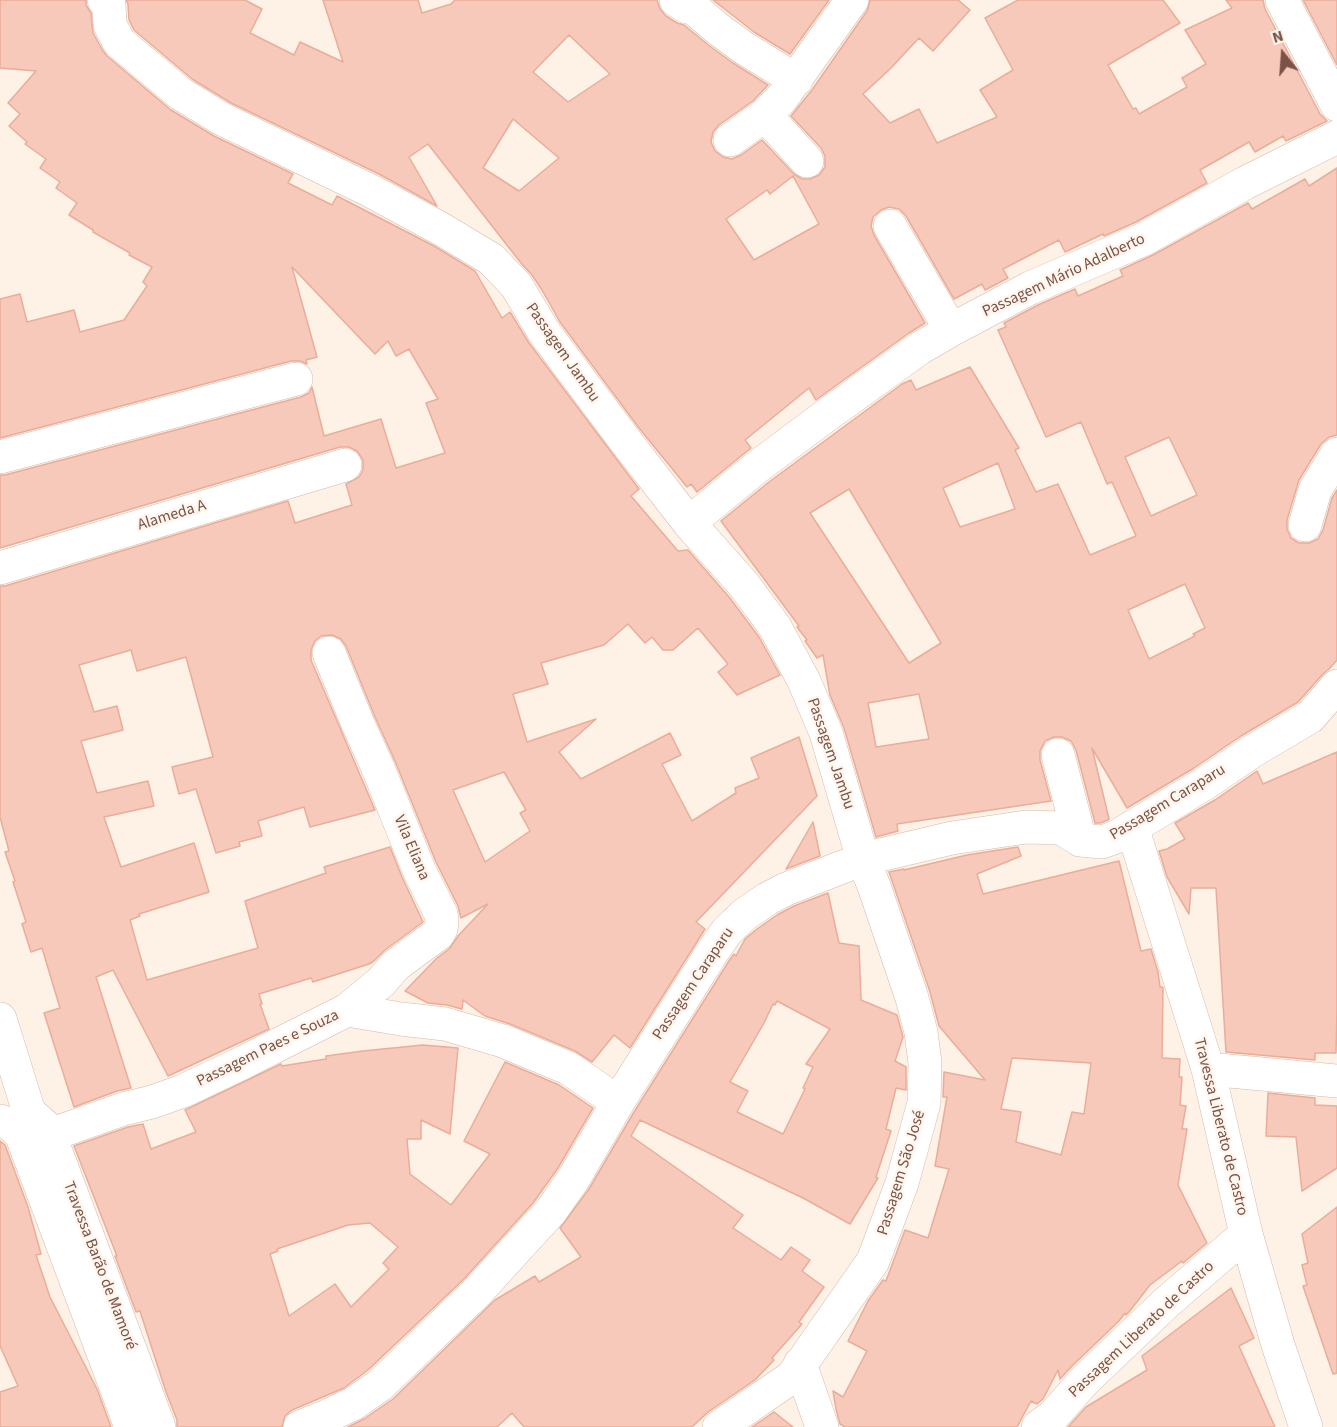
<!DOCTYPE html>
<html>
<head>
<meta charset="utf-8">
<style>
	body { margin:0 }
	#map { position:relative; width:1337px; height:1427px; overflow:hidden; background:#fef1e5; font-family:"Source Sans 3",sans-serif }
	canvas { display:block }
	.north { position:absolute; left:1253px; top:24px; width:60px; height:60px; -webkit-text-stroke:4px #fff6ee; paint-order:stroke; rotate:343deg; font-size:16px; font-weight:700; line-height:24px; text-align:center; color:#7b5247 }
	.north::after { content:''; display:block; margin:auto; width:21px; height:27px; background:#7b5247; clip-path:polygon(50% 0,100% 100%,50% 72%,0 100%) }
</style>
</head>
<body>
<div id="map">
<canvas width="1337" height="1427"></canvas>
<div class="north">N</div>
</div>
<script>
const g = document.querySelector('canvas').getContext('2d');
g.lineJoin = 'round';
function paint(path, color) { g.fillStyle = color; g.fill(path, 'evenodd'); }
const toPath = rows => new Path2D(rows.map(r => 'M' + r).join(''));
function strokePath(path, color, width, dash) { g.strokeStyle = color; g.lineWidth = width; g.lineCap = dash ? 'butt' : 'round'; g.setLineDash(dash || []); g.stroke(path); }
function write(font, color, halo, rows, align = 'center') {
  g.font = font + ' "Source Sans 3",sans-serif'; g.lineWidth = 5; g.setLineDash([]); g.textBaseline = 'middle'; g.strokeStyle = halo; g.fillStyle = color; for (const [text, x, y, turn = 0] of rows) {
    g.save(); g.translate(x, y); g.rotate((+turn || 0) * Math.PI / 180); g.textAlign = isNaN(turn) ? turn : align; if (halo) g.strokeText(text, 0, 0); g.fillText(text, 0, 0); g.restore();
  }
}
const building = toPath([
	[0,0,86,0,86,5,91,13,93,33,103,51,107,56,171,110,214,136,293,174,288,183,332,205,337,196,434,246,475,271,502,318,510,312,529,343,639,489,631,496,678,551,688,550,729,597,759,637,780,675,737,695,718,672,728,664,698,628,673,650,663,650,652,637,645,643,628,624,604,645,541,663,548,684,513,694,527,742,596,719,559,752,581,779,670,733,681,755,662,764,692,821,736,793,735,788,759,778,751,758,799,737,817,796,696,922,705,929,630,1048,614,1035,592,1062,575,1051,510,1024,485,1016,463,1000,462,1009,447,1005,428,1003,405,991,437,958,449,949,458,936,488,904,461,918,458,906,436,862,395,761,375,717,346,646,341,639,332,635,321,636,315,641,311,650,311,660,375,810,310,827,304,807,258,821,262,836,239,842,240,846,216,853,196,789,179,794,172,767,213,757,186,657,137,671,131,650,79,665,94,712,117,706,123,730,81,741,97,793,148,781,154,806,104,817,121,867,194,843,209,892,139,914,140,916,130,920,147,980,258,948,245,901,326,873,324,867,390,847,402,877,423,922,385,950,374,961,369,964,313,982,311,978,259,994,262,1004,260,1004,269,1029,168,1076,113,970,96,977,131,1088,117,1091,74,1107,44,1013,60,1008,42,948,31,952,22,924,26,922,13,882,15,881,5,852,9,851,0,817,0,586,5,586,288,501,295,523,352,505,346,484,359,477,363,470,363,460,357,451,349,447,340,447,0,548,0,475,5,475,301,397,309,393,312,387,324,436,381,419,396,468,445,453,426,403,438,399,409,349,396,356,388,341,375,354,292,267,317,357,306,360,307,364,300,361,291,361,0,438,0,299,20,294,27,322,74,310,80,332,124,320,147,286,143,282,152,267,129,255,130,253,93,232,93,230,69,215,77,203,56,188,60,182,40,168,46,159,25,144,27,142,9,126,20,114,8,103,36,71,0,68,0,0],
	[504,772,526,810,520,813,530,831,485,862,453,790,504,772],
	[126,0,245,0,262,9,250,33,294,55,300,42,343,62,323,0,418,0,422,13,451,4,455,0,657,0,660,9,666,16,677,23,684,25,707,44,733,63,768,85,753,101,719,125,713,132,711,142,715,151,723,157,732,159,741,155,762,140,794,174,802,179,810,179,819,175,825,167,825,156,821,148,791,116,812,90,867,11,870,0,958,0,970,10,933,51,919,38,890,69,863,94,890,123,919,109,937,143,997,117,980,90,1013,70,985,18,1018,0,1163,0,1180,23,1108,65,1133,109,1136,108,1139,114,1187,87,1182,78,1206,64,1185,30,1232,8,1226,0,1263,0,1265,9,1320,114,1327,121,1286,141,1283,136,1255,152,1249,142,1200,170,1207,183,1136,222,1104,236,1103,234,1065,252,1059,240,1003,269,1008,278,985,290,982,284,954,299,906,216,899,209,889,207,881,210,873,217,871,226,874,235,925,323,909,333,816,400,809,388,745,440,751,448,697,492,691,484,687,487,639,428,560,322,542,290,532,275,521,263,428,144,409,157,437,206,379,174,231,103,192,79,134,30,129,20,128,4,126,0],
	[569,35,610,74,568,102,533,72,569,35],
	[513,119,559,158,519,191,483,168,513,119],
	[793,176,819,224,754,260,726,219,767,190,770,194,793,176],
	[713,0,829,0,790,54,754,32,713,0],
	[1303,0,1337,0,1337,65,1303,0],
	[1337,168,1337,435,1329,437,1321,444,1299,480,1287,520,1287,529,1291,538,1299,543,1309,543,1318,539,1323,530,1332,498,1337,490,1337,660,1329,669,1323,674,1298,702,1241,736,1194,768,1127,808,1092,748,1109,819,1108,820,1100,823,1095,823,1076,750,1071,741,1062,737,1054,737,1045,741,1040,751,1040,760,1051,801,897,824,898,831,876,837,844,728,830,695,823,655,817,658,805,641,807,640,797,627,799,626,721,521,769,482,902,384,911,380,916,390,970,367,1019,448,1015,450,1036,492,1058,484,1090,555,1136,536,1112,482,1107,484,1081,422,1046,437,998,330,1006,327,1004,323,1038,305,1075,289,1078,296,1123,276,1120,270,1153,255,1248,203,1252,209,1305,179,1309,186,1337,168],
	[1169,437,1197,495,1151,516,1125,457,1169,437],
	[998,463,1015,509,960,527,943,488,998,463],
	[849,489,941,643,909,663,810,513,849,489],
	[1185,584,1205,628,1193,634,1195,636,1149,659,1128,610,1185,584],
	[919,694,929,739,876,747,868,703,919,694],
	[1337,752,1337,1008,1336,1053,1315,1053,1315,1060,1226,1052,1216,888,1191,888,1189,914,1167,877,1159,851,1167,849,1185,839,1175,823,1215,800,1257,771,1263,784,1337,752],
	[813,822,820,856,786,869,813,822],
	[1018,847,1021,856,977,874,983,894,1119,861,1141,951,1151,949,1158,972,1160,987,1162,987,1163,988,1162,1058,1180,1059,1179,1077,1182,1077,1180,1105,1186,1106,1182,1129,1187,1129,1178,1185,1207,1243,1183,1263,1182,1261,1150,1285,1129,1312,1126,1315,1125,1313,1119,1321,1072,1366,1060,1379,1058,1370,1043,1399,1037,1404,1031,1401,1017,1427,845,1427,840,1424,836,1409,833,1391,843,1397,867,1351,848,1341,868,1301,883,1280,886,1281,905,1230,928,1238,949,1169,935,1166,947,1097,943,1097,944,1072,985,1080,939,1026,930,992,889,872,904,869,904,870,967,855,1018,847],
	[1012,1058,1091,1063,1084,1114,1072,1112,1061,1155,1016,1142,1021,1112,1001,1109,1012,1058],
	[828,893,839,943,859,946,861,1000,897,1015,903,1037,895,1061,906,1067,906,1090,896,1088,886,1129,891,1131,876,1177,878,1178,850,1224,805,1199,640,1120,631,1136,743,1215,733,1228,781,1260,791,1247,810,1260,802,1271,824,1287,799,1322,802,1324,772,1358,774,1360,755,1380,708,1412,692,1427,524,1427,512,1413,497,1427,348,1427,364,1419,393,1399,495,1300,535,1276,539,1282,581,1257,560,1228,589,1189,634,1112,729,961,734,954,736,956,745,939,757,929,777,915,794,906,828,893],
	[777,1001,830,1029,806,1064,813,1067,803,1088,805,1089,783,1134,737,1112,748,1091,730,1082,764,1023,773,1004,775,1005,777,1001],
	[423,1045,458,1048,450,1134,421,1120,421,1139,407,1139,410,1174,451,1205,490,1154,464,1141,505,1062,559,1085,593,1108,558,1168,533,1203,464,1279,368,1370,344,1388,292,1410,285,1416,282,1427,177,1427,177,1420,166,1392,140,1311,136,1312,115,1256,117,1256,74,1146,128,1127,143,1124,151,1149,196,1132,185,1110,281,1064,282,1066,326,1059,326,1056,363,1051,423,1045],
	[370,1223,398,1247,383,1263,389,1269,351,1307,335,1284,289,1316,270,1254,278,1251,277,1249,348,1225,370,1223],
	[1268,1093,1315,1098,1315,1105,1337,1106,1337,1168,1302,1191,1296,1137,1266,1136,1268,1093],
	[0,1141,5,1145,28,1207,41,1254,36,1255,50,1297,97,1389,111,1427,0,1427,0,1392,18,1386,0,1346,0,1141],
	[1337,1207,1337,1373,1333,1374,1303,1286,1307,1285,1302,1265,1308,1263,1302,1234,1337,1207],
	[1231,1288,1254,1338,1239,1346,1275,1427,1068,1427,1086,1407,1147,1370,1142,1356,1231,1288],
	[774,1412,793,1427,752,1427,774,1412]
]);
paint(building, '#f7c9ba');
strokePath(building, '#ebac98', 1.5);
const minor = toPath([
	[104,0,109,5,110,25,119,42,181,94,222,119,371,191,443,230,491,259,516,285,544,332,624,439,689,523,744,585,775,627,804,681,826,733,863,859,874,886,912,998,921,1032,925,1063,924,1103,902,1183,873,1261,792,1377,719,1427],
	[676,0,687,7,692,7,718,29,744,48,796,80],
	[1282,0,1337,105],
	[765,115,807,161],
	[730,140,765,115,782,98,852,0],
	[890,226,951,330],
	[0,457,296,379],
	[689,523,757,467,824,417,920,348,951,330,1030,288,1144,239,1245,183,1337,137],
	[1305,525,1315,490,1337,454],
	[0,568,345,465],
	[329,653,358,724,378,768,419,870,441,914,442,921,441,929,438,934,396,965,381,982,347,1010],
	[1058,755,1080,840],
	[1132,827,1208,1069,1246,1234,1278,1345,1306,1427],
	[1208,1069,1337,1081],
	[50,1135,123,1109,152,1102,183,1091,244,1062,347,1010,401,1019,445,1024,503,1041,568,1068,618,1102],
	[800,1364,822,1427],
	[131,1427,21,1134,29,1112,47,1128,159,1427],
	[300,1427,327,1416,353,1404,380,1385,477,1292,551,1211,574,1178,618,1102,713,951,727,931,745,914,767,899,786,889,863,859,952,838,1026,827,1061,828,1080,840,1102,842,1116,837,1204,784,1251,752,1310,717,1337,686],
	[1038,1427,1053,1416,1085,1380,1166,1303,1246,1234]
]);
const tertiary = toPath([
	[0,1019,29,1112],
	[0,1121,10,1124,21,1134]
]);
strokePath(minor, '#d4b9ac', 34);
strokePath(tertiary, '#d4b9ac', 34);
strokePath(minor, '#fff', 33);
strokePath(tertiary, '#fff', 33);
write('16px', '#7b5247', '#fff6ee', [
	["Passagem Mário Adalberto",1064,276,-25],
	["Passagem Jambu",562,353,55],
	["Alameda A",172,516,-17],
	["Passagem Jambu",830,754,71],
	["Passagem Caraparu",1168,803,-31],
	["Vila Eliana",411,848,67],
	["Passagem Caraparu",694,984,-56],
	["Passagem Paes e Souza",268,1049,-26],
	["Travessa Liberato de Castro",1220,1127,76],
	["Passagem São José",902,1173,-73],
	["Travessa Barão de Mamoré",99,1266,69],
	["Passagem Liberato de Castro",1142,1330,-43]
]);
</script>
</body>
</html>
